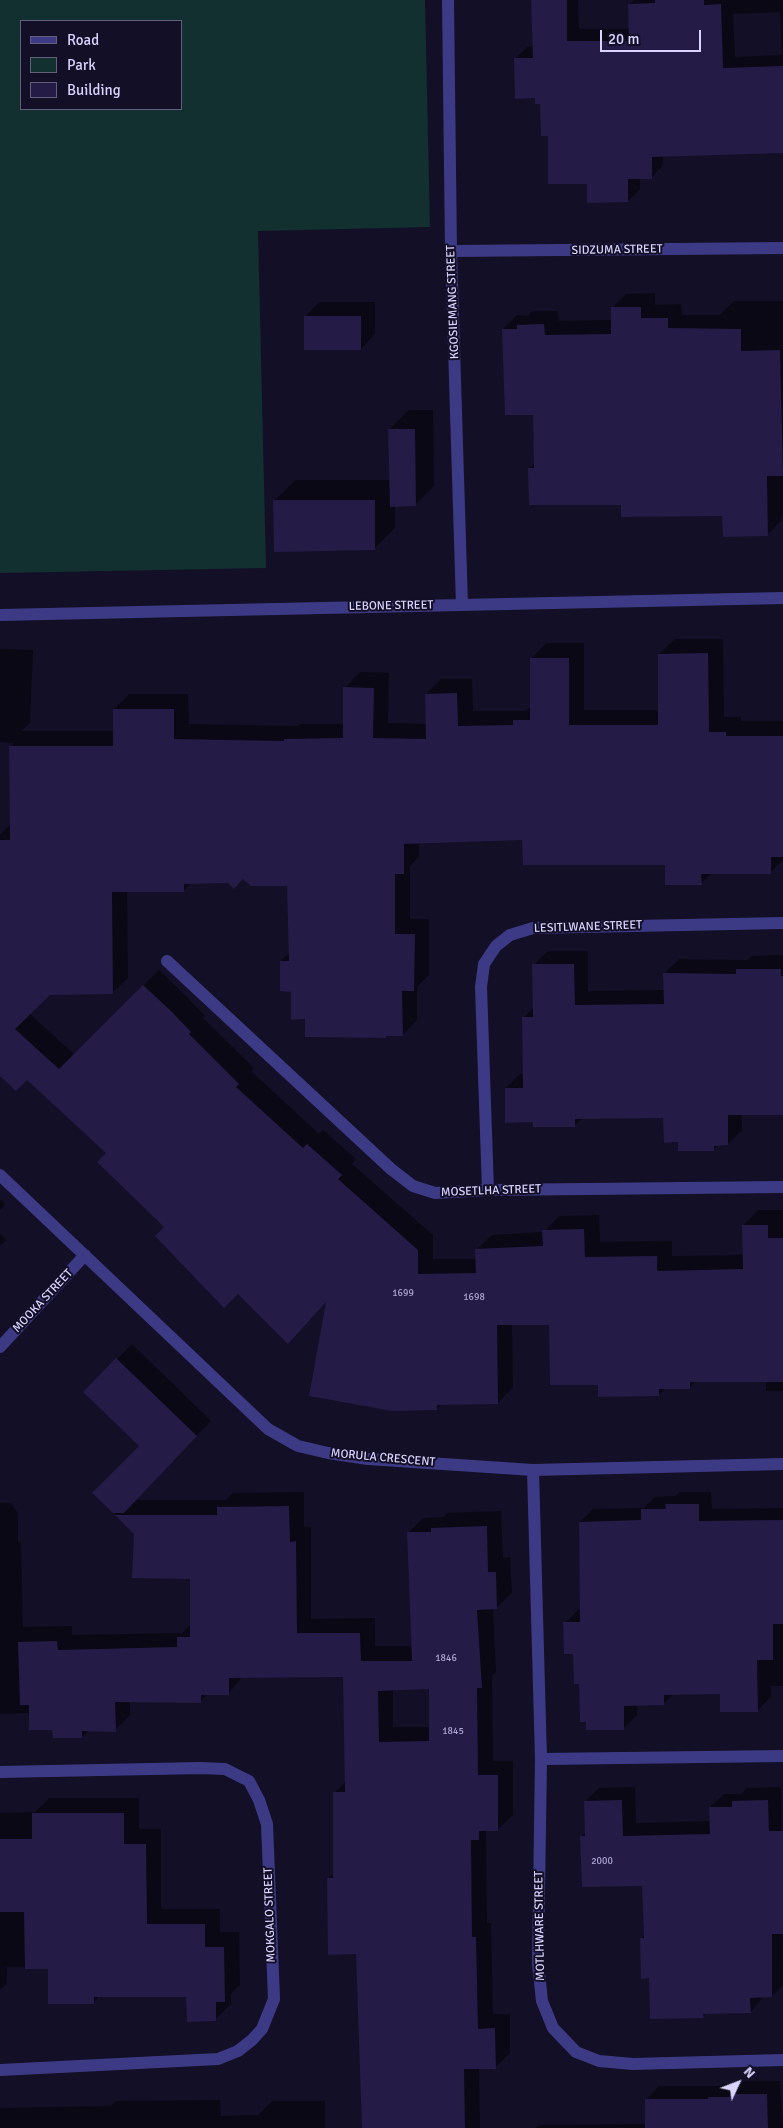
<!DOCTYPE html>
<html>
<head>
<meta charset="utf-8">
<style>
	body { margin:0 }
	#map { position:relative; width:783px; height:2128px; overflow:hidden; background:#130f26; font-family:Signika,sans-serif }
	canvas { display:block }
	.legend { position:absolute; left:20px; top:20px; width:162px; height:90px; box-sizing:border-box; background:#130f26; border:1px solid #625e7d; margin:0; padding:6px 9px; list-style:none; font-size:15px; color:#d9d4ff }
	.legend li { display:flex; align-items:center; gap:10px; height:25px }
	.legend b { width:25px; border:1px solid #625e7d }
	.north { position:absolute; left:713px; top:2058px; width:50px; height:50px; -webkit-text-stroke:4px #130f26; paint-order:stroke; rotate:47deg; font-size:14px; font-weight:700; line-height:20px; text-align:center; color:#d9d4ff }
	.north::after { content:''; display:block; margin:auto; width:18px; height:22px; background:#d9d4ff; clip-path:polygon(50% 0,100% 100%,50% 72%,0 100%) }
	.scale { position:absolute; left:600px; top:30px; width:101px; height:22px; box-sizing:border-box; border:2px solid #d9d4ff; border-top:0; padding-left:6px; font-size:15px; line-height:18px; white-space:nowrap; color:#d9d4ff; -webkit-text-stroke:4px #130f26; paint-order:stroke }
</style>
</head>
<body>
<div id="map">
<canvas width="783" height="2128"></canvas>
<ul class="legend">
<li><b style="height:6px;background:#3d3a85"></b>Road</li>
<li><b style="height:14px;background:#12302f"></b>Park</li>
<li><b style="height:14px;background:#241b47"></b>Building</li>
</ul>
<div class="north">N</div>
<div class="scale">20 m</div>
</div>
<script>
const g = document.querySelector('canvas').getContext('2d');
g.lineJoin = 'round';
function paint(path, color) { g.fillStyle = color; g.fill(path, 'evenodd'); }
const toPath = rows => new Path2D(rows.map(r => 'M' + r).join(''));
function strokePath(path, color, width, dash) { g.strokeStyle = color; g.lineWidth = width; g.lineCap = dash ? 'butt' : 'round'; g.setLineDash(dash || []); g.stroke(path); }
function write(font, color, halo, rows, align = 'center') {
  g.font = font + ' Signika,sans-serif'; g.lineWidth = 4; g.setLineDash([]); g.textBaseline = 'middle'; g.strokeStyle = halo; g.fillStyle = color; for (const [text, x, y, turn = 0] of rows) {
    g.save(); g.translate(x, y); g.rotate((+turn || 0) * Math.PI / 180); g.textAlign = isNaN(turn) ? turn : align; if (halo) g.strokeText(text, 0, 0); g.fillText(text, 0, 0); g.restore();
  }
}
paint(toPath([
	[0,0,425,0,430,227,258,231,266,568,0,573],
	[21,21,181,21,181,109,21,109]
]), '#12302f');
paint(toPath([
	[533,0,578,0,579,29,630,29,629,5,634,0,783,0,783,152,663,155,663,165,652,177,640,177,640,189,628,201,588,182,549,135,542,102,536,97,515,59,527,47,534,47],
	[780,12,782,55,735,57,733,14],
	[655,293,655,305,681,304,682,315,720,315,734,301,783,301,783,513,781,521,767,535,724,515,622,503,530,468,535,463,535,414,503,329,517,315,528,316,532,311,558,311,559,321,612,320,612,308,626,294],
	[319,302,375,302,375,334,361,349,305,317],
	[409,410,433,410,434,486,415,505,395,505,395,528,374,549,274,501,295,480,390,480,390,429],
	[675,639,723,639,724,717,741,717,741,721,783,721,783,860,771,872,713,872,701,884,666,864,523,839,419,842,419,857,410,866,410,919,429,919,429,975,417,987,417,1020,402,1035,306,1018,292,990,281,961,290,952,289,884,243,878,228,882,191,883,184,890,127,891,128,978,112,993,49,993,29,1013,75,1055,159,970,186,996,205,1016,203,1018,254,1068,251,1071,319,1134,323,1130,356,1159,352,1164,433,1235,433,1259,477,1259,476,1250,492,1235,544,1232,559,1216,599,1215,600,1242,672,1241,672,1256,744,1255,743,1226,758,1210,783,1210,783,1391,766,1391,766,1380,696,1381,689,1388,666,1388,658,1395,599,1383,550,1323,512,1324,513,1387,498,1403,442,1404,436,1409,327,1300,238,1292,166,1227,107,1152,27,1078,0,1074,0,835,11,824,10,747,14,743,0,742,0,649,33,650,30,723,22,731,114,731,114,709,129,694,188,694,189,724,298,726,300,724,344,724,345,688,360,672,389,673,388,723,427,724,426,694,441,679,472,679,473,711,525,711,532,706,531,659,546,643,584,643,584,710,660,710,659,654],
	[548,951,588,951,588,991,665,990,665,973,679,959,747,960,752,956,783,955,783,1114,742,1114,742,1130,728,1144,719,1144,714,1149,680,1141,665,1117,583,1118,574,1126,535,1121,506,1088,520,1074,524,1074,523,1018,534,1007,534,965],
	[0,1199,5,1204,0,1210],
	[0,1233,6,1240,0,1246],
	[132,1344,211,1421,135,1500,226,1500,233,1493,304,1492,304,1527,311,1527,311,1619,375,1618,375,1646,412,1646,408,1533,423,1518,444,1517,447,1513,501,1511,503,1558,510,1557,512,1593,496,1608,493,1608,496,1672,492,1676,493,1761,513,1761,513,1815,497,1830,486,1831,487,1923,491,1923,493,2014,510,2014,510,2053,495,2068,479,2068,480,2128,363,2128,357,1953,329,1878,335,1872,334,1793,346,1781,344,1676,243,1676,228,1694,208,1694,200,1702,130,1701,130,1715,115,1730,89,1730,82,1737,53,1729,30,1713,0,1714,0,1503,11,1503,18,1513,18,1542,21,1542,23,1627,72,1626,72,1635,182,1633,191,1624,191,1578,135,1533,94,1493,141,1446,117,1359],
	[430,1688,430,1727,393,1727,393,1689],
	[680,1492,711,1492,712,1509,783,1508,783,1686,771,1686,771,1697,758,1710,721,1693,674,1693,663,1704,637,1704,637,1715,624,1728,580,1683,565,1623,578,1610,582,1610,580,1522,593,1509,644,1508,655,1497,675,1496],
	[635,1787,636,1823,711,1821,710,1807,724,1794,741,1794,747,1788,781,1787,783,1985,772,1996,764,1996,751,2012,707,2013,703,2017,650,1977,641,1939,645,1935,643,1884,582,1836,586,1832,585,1802,599,1788],
	[49,1798,139,1798,139,1829,161,1829,161,1909,220,1909,220,1932,239,1932,240,1985,231,1994,231,2004,215,2020,187,1996,100,1996,94,2002,49,1967,7,1967,7,1983,0,1990,0,1813,35,1812],
	[744,2081,780,2081,783,2128,519,2128,536,2128,539,2125,646,2124,646,2100,659,2086,720,2086,722,2084,742,2084],
	[220,2100,221,2116,258,2115,272,2101,325,2101,325,2128,0,2128,0,2108,111,2106,116,2101]
]), '#0007');
paint(toPath([
	[531,0,567,0,567,41,629,41,628,4,655,3,655,0,704,0,704,5,721,4,723,68,783,66,783,153,652,157,652,179,628,179,628,202,587,203,587,184,548,184,548,136,541,136,540,104,535,104,535,98,515,99,514,58,533,58],
	[611,307,641,307,641,318,668,318,668,328,741,329,741,351,780,350,783,476,767,476,768,536,723,537,722,516,621,517,621,505,529,505,528,468,534,468,533,415,505,415,502,329,517,329,517,325,544,324,545,335,611,334],
	[304,316,361,316,361,350,304,350],
	[388,429,415,429,416,506,390,507],
	[273,500,375,500,375,550,274,552],
	[708,653,709,732,726,732,726,736,783,736,783,857,771,857,771,874,701,874,702,885,665,885,665,865,523,865,522,840,404,844,404,874,395,874,395,934,415,934,414,991,402,991,403,1036,386,1036,386,1038,305,1037,305,1019,291,1020,291,992,280,991,280,961,289,961,287,886,251,886,243,879,234,889,228,883,184,884,184,892,112,892,113,994,50,995,15,1029,59,1069,143,985,171,1011,191,1032,189,1034,239,1084,236,1087,303,1148,307,1144,342,1175,338,1179,418,1250,418,1274,476,1273,475,1249,543,1246,542,1230,584,1229,585,1257,657,1256,657,1271,743,1269,742,1225,768,1225,768,1238,783,1238,783,1382,690,1382,690,1389,659,1389,659,1396,598,1397,598,1385,550,1385,549,1325,497,1325,498,1404,437,1405,437,1410,392,1411,309,1396,326,1302,288,1344,238,1294,224,1308,155,1236,164,1227,97,1162,106,1153,27,1080,16,1091,0,1076,0,840,10,840,9,746,113,746,113,709,174,709,174,739,284,741,284,739,343,738,343,687,374,688,373,738,426,739,425,694,457,693,458,726,513,725,513,720,530,720,530,658,569,658,569,725,658,725,658,654],
	[532,964,574,964,575,1005,664,1004,663,973,736,974,736,969,781,969,781,976,783,976,783,1115,728,1115,728,1145,714,1146,714,1151,678,1151,678,1142,664,1143,663,1118,575,1119,575,1127,533,1127,533,1122,505,1123,505,1088,523,1088,522,1017,533,1017],
	[116,1358,197,1436,124,1513,113,1513,92,1493,139,1446,83,1392],
	[665,1504,699,1504,699,1521,783,1520,783,1624,773,1624,773,1660,757,1660,758,1712,720,1712,720,1694,664,1695,664,1705,624,1706,624,1730,586,1730,586,1722,580,1722,579,1684,574,1684,573,1654,564,1654,563,1622,580,1622,579,1522,641,1520,641,1509,666,1509],
	[289,1506,290,1542,296,1541,297,1633,360,1633,361,1661,412,1661,407,1532,431,1532,431,1528,487,1526,488,1572,496,1572,497,1609,477,1610,482,1688,477,1688,478,1775,498,1775,498,1831,479,1831,479,1840,471,1840,472,1937,476,1937,478,2029,495,2028,496,2069,464,2069,465,2128,362,2128,356,1954,328,1955,327,1878,333,1878,333,1792,345,1792,343,1677,229,1678,229,1695,201,1695,201,1703,115,1702,116,1732,82,1731,82,1738,53,1738,52,1730,29,1730,29,1705,20,1705,18,1642,57,1641,58,1650,177,1647,177,1637,190,1637,190,1579,132,1578,134,1534,115,1515,217,1515,217,1507],
	[429,1689,429,1741,379,1742,378,1691],
	[622,1800,623,1836,710,1834,709,1807,732,1807,732,1801,768,1800,769,1831,783,1831,783,1934,772,1934,772,1997,750,1998,751,2013,703,2014,704,2018,650,2019,649,1978,641,1979,640,1938,644,1938,642,1886,582,1887,580,1836,585,1836,584,1801],
	[32,1813,124,1813,124,1844,146,1844,147,1924,205,1924,205,1947,224,1947,225,2002,216,2002,216,2021,187,2022,186,1997,94,1997,94,2004,48,2004,48,1969,25,1969,24,1912,0,1912,0,1839,32,1839],
	[730,2094,767,2094,768,2128,645,2128,645,2099,708,2099,708,2097,730,2097]
]), '#241b47');
strokePath(toPath([
	[448,0,451,251,462,605],
	[451,251,783,248],
	[0,615,783,598],
	[167,961,391,1169,413,1186,435,1193,488,1190,783,1187],
	[0,1175,268,1429,298,1446,328,1453,368,1459,533,1470,783,1464],
	[488,1190,481,987,484,964,496,946,510,935,533,928,783,923],
	[0,1347,85,1255],
	[533,1470,541,1759,538,1963,542,2001,553,2028,576,2052,599,2061,633,2064,783,2060],
	[541,1759,783,1756],
	[0,1772,201,1768,225,1769,249,1781,259,1800,267,1824,274,1999,262,2029,252,2040,238,2051,218,2059,0,2070]
]), '#3d3a85', 12);
write('10px', '#aca6d1', null, [
	["1699",403,1293],
	["1698",474,1297],
	["1846",446,1658],
	["1845",453,1731],
	["2000",602,1861]
]);
write('12px', '#d9d4ff', '#130f26', [
	["SIDZUMA STREET",617,250,-1],
	["KGOSIEMANG STREET",453,302,-92],
	["LEBONE STREET",391,606,-1],
	["LESITLWANE STREET",588,927,-2],
	["MOSETLHA STREET",491,1191,-2],
	["MOOKA STREET",43,1301,-47],
	["MORULA CRESCENT",383,1458,5],
	["MOKGALO STREET",270,1915,-92],
	["MOTLHWARE STREET",540,1926,-91]
]);
</script>
</body>
</html>
